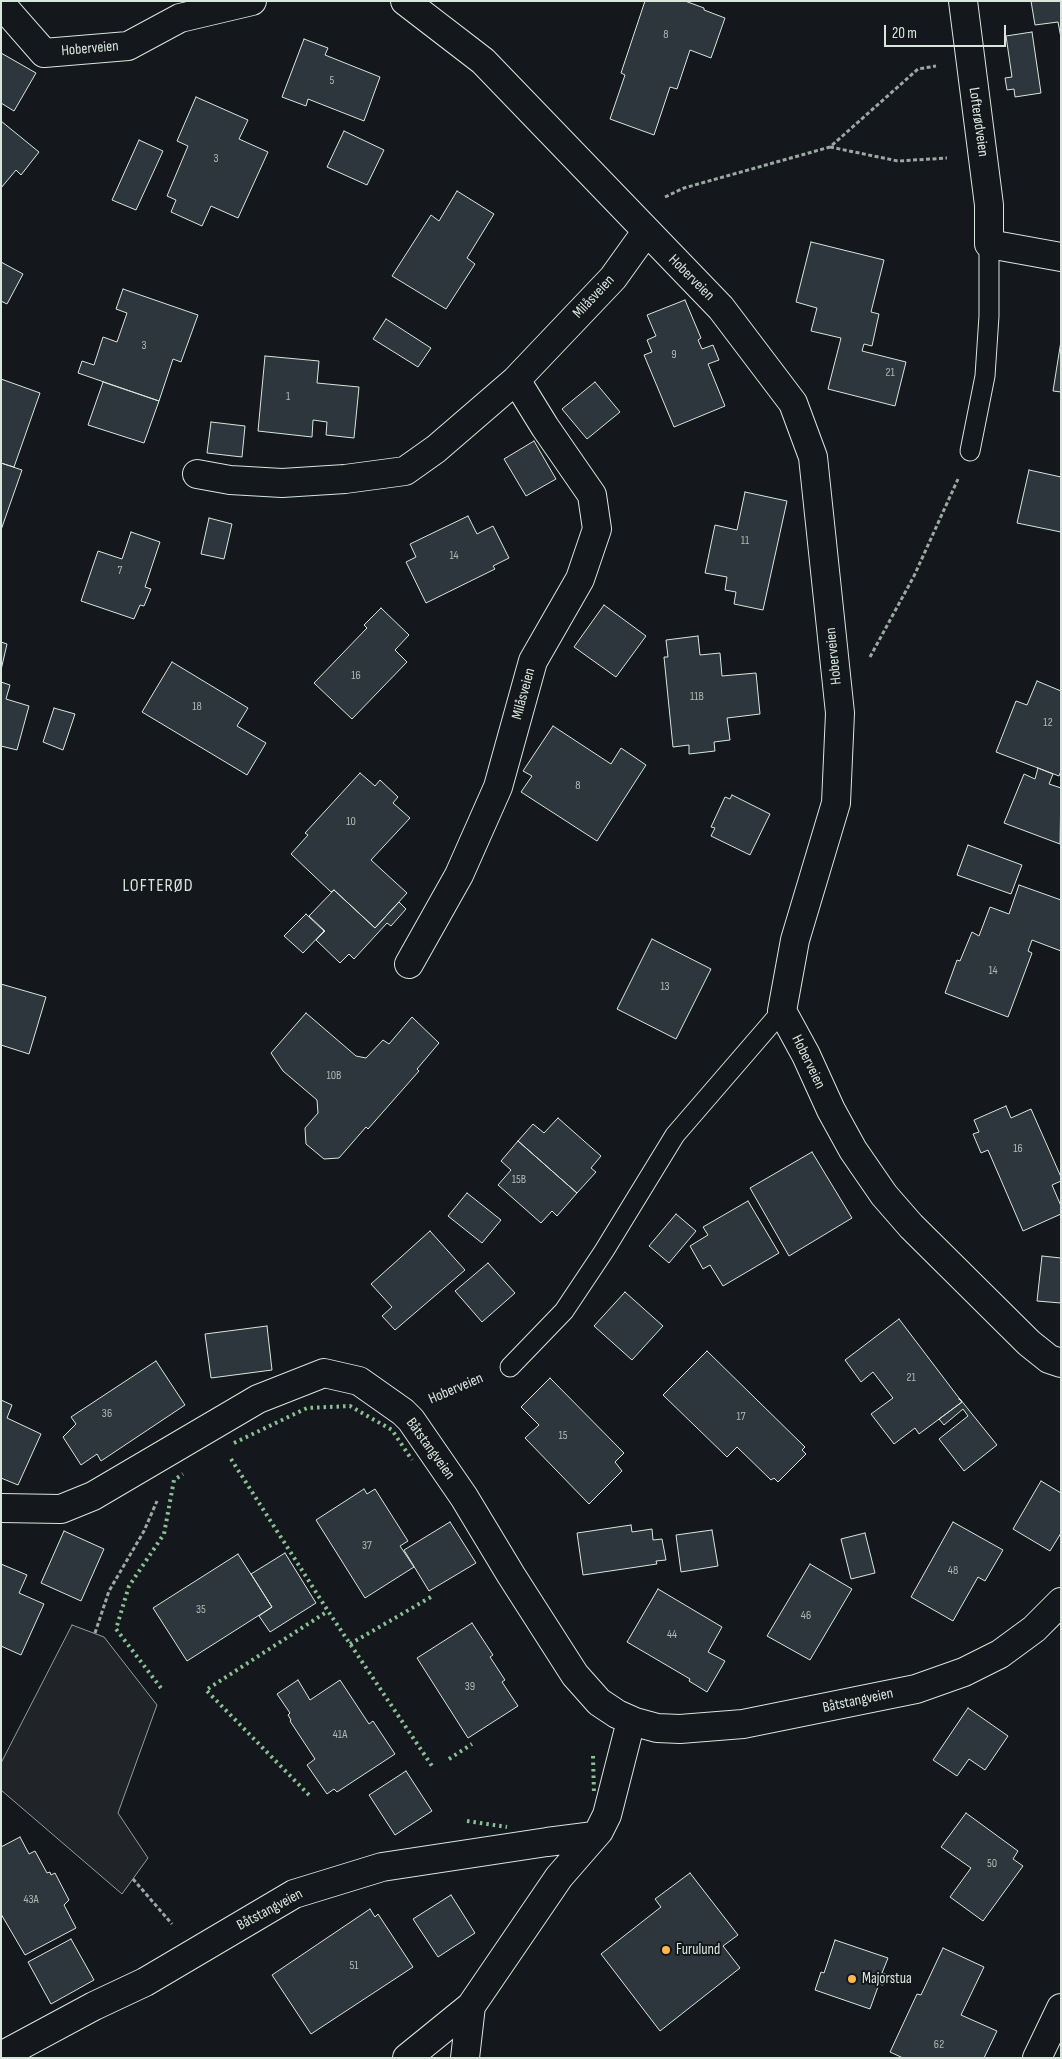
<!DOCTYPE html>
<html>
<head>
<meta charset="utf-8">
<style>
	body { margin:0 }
	#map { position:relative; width:1062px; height:2059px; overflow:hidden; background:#14181c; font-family:"Sofia Sans Condensed",sans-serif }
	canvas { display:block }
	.frame { position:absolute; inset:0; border:2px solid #d8e6dc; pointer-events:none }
	.scale { position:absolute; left:884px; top:25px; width:122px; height:22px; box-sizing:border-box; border:2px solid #d8e6dc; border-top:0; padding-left:6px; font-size:15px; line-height:18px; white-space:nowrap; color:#d8e6dc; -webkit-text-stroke:4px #14181c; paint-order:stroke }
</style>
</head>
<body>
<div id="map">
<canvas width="1062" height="2059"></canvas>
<div class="frame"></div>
<div class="scale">20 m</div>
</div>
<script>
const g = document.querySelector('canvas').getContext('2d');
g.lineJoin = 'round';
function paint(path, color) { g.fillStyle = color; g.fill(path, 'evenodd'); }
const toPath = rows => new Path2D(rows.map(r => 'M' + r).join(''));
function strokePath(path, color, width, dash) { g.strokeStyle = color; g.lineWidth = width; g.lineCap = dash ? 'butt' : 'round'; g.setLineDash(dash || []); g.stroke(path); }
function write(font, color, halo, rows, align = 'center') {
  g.font = font + ' "Sofia Sans Condensed",sans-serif'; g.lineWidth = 4; g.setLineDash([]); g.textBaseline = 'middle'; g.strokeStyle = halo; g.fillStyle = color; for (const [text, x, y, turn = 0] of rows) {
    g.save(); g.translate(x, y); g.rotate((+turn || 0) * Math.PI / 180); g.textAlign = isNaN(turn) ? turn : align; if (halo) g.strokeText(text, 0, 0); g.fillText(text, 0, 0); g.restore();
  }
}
const green = toPath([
	[72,1625,104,1637,157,1705,118,1813,148,1858,122,1894,1,1790,1,1763,72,1625]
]);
paint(green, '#202428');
strokePath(green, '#939e99', 1);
const building = toPath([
	[645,1,685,1,704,8,704,10,725,18,711,58,690,50,677,89,670,87,654,135,610,119,625,75,621,73,645,1],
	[1031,1,1061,1,1061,38,1058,22,1035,25,1031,1],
	[1032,32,1041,93,1015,97,1014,89,1007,90,1005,78,1012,77,1006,36,1032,32],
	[304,39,328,48,325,55,380,77,364,121,308,99,306,106,282,97,304,39],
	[1,53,36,73,14,111,1,103,1,53],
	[196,97,248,120,239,139,268,152,238,218,211,206,202,226,171,212,176,200,167,196,188,146,177,141,196,97],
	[1,121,39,152,21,175,16,170,1,188,1,121],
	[344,131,384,150,367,185,327,167,344,131],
	[139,140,163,151,136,210,112,200,139,140],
	[457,191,494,214,467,258,475,264,446,309,392,276,431,215,439,221,457,191],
	[811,242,884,260,871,312,879,314,872,346,864,344,862,351,906,362,895,406,828,389,841,338,811,331,817,308,796,302,811,242],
	[1,262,23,274,7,304,1,301,1,262],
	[123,289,198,315,181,362,173,359,159,401,78,373,82,361,94,365,103,337,117,342,127,313,116,309,123,289],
	[685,300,701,338,698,340,702,349,713,345,719,360,708,364,725,406,674,427,644,355,652,352,647,340,656,336,647,315,685,300],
	[386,319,431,348,418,367,373,339,386,319],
	[1061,341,1061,392,1053,391,1061,341],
	[265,356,319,361,317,383,359,387,354,438,326,435,327,422,313,420,312,437,258,431,265,356],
	[1,379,40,393,14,467,1,463,1,379],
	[103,382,159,401,144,443,88,425,103,382],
	[595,382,620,412,587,439,562,409,595,382],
	[211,422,245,426,242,457,207,453,211,422],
	[534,441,556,479,526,496,504,459,534,441],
	[1,463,22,470,1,530,1,463],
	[1029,470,1061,477,1061,532,1017,523,1029,470],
	[745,492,787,501,763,610,734,604,736,592,725,590,727,577,705,573,715,525,737,530,745,492],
	[468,516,477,534,493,526,509,558,493,566,495,569,426,603,406,562,416,557,410,544,468,516],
	[209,518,232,524,224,559,201,554,209,518],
	[131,532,160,542,145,587,151,589,144,606,140,605,134,619,81,601,98,551,122,559,131,532],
	[604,605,646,636,616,677,574,647,604,605],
	[381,608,409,635,395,650,407,662,352,719,314,683,367,628,364,625,381,608],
	[698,636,700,655,720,653,722,676,756,673,760,714,727,718,730,740,714,742,715,751,689,754,689,745,673,747,664,657,668,657,666,640,698,636],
	[1,642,7,644,1,670,1,642],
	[172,662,248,708,237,726,266,743,247,775,142,712,172,662],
	[1037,681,1061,691,1061,771,1059,776,996,752,1016,701,1027,705,1037,681],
	[1,682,10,685,6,699,29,706,17,750,1,746,1,682],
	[54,708,75,714,63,750,43,742,54,708],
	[553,726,611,764,621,748,646,765,597,841,521,792,532,776,523,771,553,726],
	[1038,768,1053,774,1049,784,1061,788,1060,844,1004,823,1024,774,1035,779,1038,768],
	[360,773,375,786,380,780,398,797,393,803,410,818,371,860,407,893,375,928,334,890,331,892,291,854,308,835,305,833,360,773],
	[732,795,770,814,750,855,711,836,715,828,711,827,725,797,730,799,732,795],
	[968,845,1022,865,1011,894,957,875,968,845],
	[1019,885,1061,900,1061,951,1032,940,1028,951,1032,953,1008,1017,945,993,957,960,960,961,972,932,979,936,990,907,1009,914,1019,885],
	[334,890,375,928,399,902,406,909,391,926,387,923,354,959,349,954,340,963,316,940,325,931,309,916,334,890],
	[306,914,324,931,303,953,284,936,306,914],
	[652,939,711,969,676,1039,617,1009,652,939],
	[1,984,46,997,29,1054,1,1045,1,984],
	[306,1013,356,1056,366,1058,383,1040,389,1044,412,1017,439,1043,417,1069,419,1071,368,1129,366,1127,339,1158,324,1159,306,1144,305,1128,318,1113,317,1100,283,1071,271,1053,306,1013],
	[1006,1106,1011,1118,1031,1109,1061,1177,1061,1181,1052,1185,1061,1206,1061,1214,1023,1231,988,1150,981,1153,973,1134,979,1132,974,1120,1006,1106],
	[558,1118,601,1156,591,1168,596,1172,577,1193,518,1141,533,1124,544,1133,558,1118],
	[518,1141,577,1193,557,1216,552,1211,541,1223,498,1185,511,1170,501,1161,518,1141],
	[812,1152,852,1218,789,1256,750,1188,812,1152],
	[467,1193,501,1220,482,1243,448,1216,467,1193],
	[748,1201,779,1253,723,1286,710,1265,703,1269,690,1246,708,1235,703,1227,748,1201],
	[676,1214,696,1231,669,1263,649,1246,676,1214],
	[430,1231,465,1270,395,1330,382,1316,392,1307,371,1284,430,1231],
	[1042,1256,1061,1258,1061,1303,1037,1301,1042,1256],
	[488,1263,515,1293,482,1322,455,1291,488,1263],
	[625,1292,663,1326,632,1360,594,1326,625,1292],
	[899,1319,962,1402,919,1434,915,1428,894,1444,871,1414,893,1398,873,1372,861,1382,845,1360,899,1319],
	[267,1326,272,1370,211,1378,205,1334,267,1326],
	[707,1351,805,1447,802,1450,806,1454,778,1482,774,1478,771,1480,737,1447,727,1457,663,1395,707,1351],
	[156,1361,185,1405,101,1461,97,1454,81,1465,63,1437,76,1424,71,1417,156,1361],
	[550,1378,624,1453,615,1462,622,1471,589,1504,525,1438,539,1425,521,1407,550,1378],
	[959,1399,960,1399,997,1445,964,1471,939,1439,968,1416,963,1409,944,1425,939,1419,962,1402,959,1399],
	[1,1400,12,1405,7,1418,41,1434,18,1485,1,1478,1,1400],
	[1041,1481,1061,1493,1061,1533,1050,1551,1013,1529,1041,1481],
	[364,1489,367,1494,375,1489,408,1541,400,1546,414,1567,365,1598,316,1520,364,1489],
	[450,1522,476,1563,429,1591,404,1550,450,1522],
	[953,1522,1003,1550,985,1581,978,1577,953,1621,911,1597,953,1522],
	[631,1525,632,1532,652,1529,653,1540,662,1539,666,1560,656,1561,657,1564,583,1575,577,1533,631,1525],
	[712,1530,718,1566,681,1572,676,1535,712,1530],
	[64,1531,104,1549,81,1601,41,1583,64,1531],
	[865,1533,875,1573,851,1579,841,1539,865,1533],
	[285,1553,316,1603,270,1632,259,1616,272,1607,251,1574,285,1553],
	[238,1554,272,1607,187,1661,153,1608,238,1554],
	[1,1564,27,1575,19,1593,44,1604,21,1655,1,1646,1,1564],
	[810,1564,852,1589,810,1660,767,1636,810,1564],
	[658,1589,722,1627,708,1652,725,1661,707,1692,689,1681,690,1679,627,1642,658,1589],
	[472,1623,493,1655,490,1657,505,1680,502,1682,518,1706,468,1738,417,1658,472,1623],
	[298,1680,310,1700,340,1680,369,1724,373,1721,395,1754,337,1792,334,1789,327,1794,307,1765,315,1759,290,1721,291,1720,288,1715,290,1713,277,1694,298,1680],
	[968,1708,1008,1736,985,1770,969,1759,957,1776,933,1760,968,1708],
	[406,1771,432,1811,395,1835,369,1795,406,1771],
	[966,1813,1018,1851,1013,1859,1023,1866,983,1921,950,1897,971,1868,941,1847,966,1813],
	[20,1837,29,1854,35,1851,47,1873,50,1872,51,1875,55,1873,69,1900,64,1905,76,1928,25,1955,1,1914,1,1847,20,1837],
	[690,1873,738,1935,723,1946,740,1968,660,2031,601,1954,661,1907,655,1899,690,1873],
	[451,1895,475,1933,438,1957,413,1919,451,1895],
	[370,1909,375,1917,378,1914,413,1967,311,2034,272,1975,370,1909],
	[71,1939,94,1980,51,2004,28,1962,71,1939],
	[835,1940,888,1958,882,1973,886,1974,883,1985,879,1984,870,2009,815,1990,821,1972,824,1973,835,1940],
	[943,1948,984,1967,961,2015,997,2031,984,2058,903,2058,890,2052,917,1994,921,1995,943,1948]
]);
paint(building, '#2c363c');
strokePath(building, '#d8e6dc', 1);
const lane = toPath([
	[970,451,985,376,989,316,989,244],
	[510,1367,564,1311,604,1251,675,1135,782,1011]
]);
const street = toPath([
	[405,1,483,61,721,308,793,403,813,457,840,713,836,803,795,940,782,1011,806,1055,831,1110,853,1150,884,1195,911,1226,1029,1343,1049,1359,1061,1363],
	[963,1,989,205,989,244,1061,257],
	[1,4,44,53,128,46,180,18,252,1],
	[197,474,230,480,282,483,345,479,405,471,436,449,516,380,613,278,646,232],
	[409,964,459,875,498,787,533,661,580,579,597,529,592,495,545,427,516,380],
	[1,1508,61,1509,93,1496,258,1399,324,1373,359,1381,403,1412,411,1420,464,1497,511,1575,575,1675,599,1702,617,1714,635,1722,657,1728,680,1729,743,1724,916,1689,964,1672,1000,1654,1034,1629,1061,1602],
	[1,2056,94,2006,145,1982,294,1894,382,1867,547,1842,594,1836],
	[407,2058,471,2006],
	[465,2058,471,2006,559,1877,599,1831,607,1815,631,1721],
	[1037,2058,1061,2008]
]);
strokePath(lane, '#d8e6dc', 21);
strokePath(street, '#d8e6dc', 30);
strokePath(toPath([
	[830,147,898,161,947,158],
	[665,197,684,188,830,147,918,69,936,66],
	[870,657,914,576,958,479],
	[438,1397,483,1378],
	[95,1633,109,1591,144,1531,157,1501],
	[133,1879,172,1924]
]), '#9da8a2', 3, [4, 2.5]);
strokePath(lane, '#14181c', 19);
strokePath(street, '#14181c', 28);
strokePath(toPath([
	[234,1443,307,1408,350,1406,392,1430,412,1460],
	[231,1459,328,1611,432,1766],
	[350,1644,431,1597],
	[161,1688,116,1629,129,1586,164,1534,174,1480,183,1474],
	[593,1756,594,1795],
	[449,1759,472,1744],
	[309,1795,206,1690,328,1611],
	[467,1821,507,1827]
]), '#8ac095', 4, [2.5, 4]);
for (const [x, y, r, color] of [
	[666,1950,5,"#ffb74d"],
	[852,1979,5,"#ffb74d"]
]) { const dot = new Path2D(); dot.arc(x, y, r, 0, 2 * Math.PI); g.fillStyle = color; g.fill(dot); strokePath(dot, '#14181c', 2); }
write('12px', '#adbab4', null, [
	["8",666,35],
	["5",332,81],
	["3",216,159],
	["3",144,346],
	["9",674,355],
	["21",890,373],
	["1",288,397],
	["11",745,541],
	["14",454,556],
	["7",120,571],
	["16",356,676],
	["11B",697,697],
	["18",197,707],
	["12",1048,723],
	["8",578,786],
	["10",351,822],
	["14",993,971],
	["13",665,987],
	["10B",334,1076],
	["16",1018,1149],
	["15B",519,1180],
	["21",911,1378],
	["36",107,1414],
	["17",741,1417],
	["15",563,1436],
	["37",367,1546],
	["48",953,1571],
	["35",201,1610],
	["46",806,1616],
	["44",672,1635],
	["39",470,1687],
	["41A",340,1735],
	["50",992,1864],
	["43A",31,1900],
	["51",354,1966],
	["62",939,2045]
]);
write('15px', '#d8e6dc', '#14181c', [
	["Hoberveien",90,49,-5],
	["Lofterødveien",978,122,82],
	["Hoberveien",691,278,45],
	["Milåsveien",594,297,-47],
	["Hoberveien",834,656,-96],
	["Milåsveien",524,694,-75],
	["Hoberveien",808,1062,64],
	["Hoberveien",456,1389,-23],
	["Båtstangveien",430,1449,54],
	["Båtstangveien",858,1701,-12],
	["Båtstangveien",270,1910,-28]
]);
write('15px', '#d8e6dc', '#14181c', [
	["Furulund",676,1950],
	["Majorstua",862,1979]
], 'left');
g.letterSpacing = '1px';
write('18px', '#d8e6dc', '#14181c', [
	["LOFTERØD",158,886]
]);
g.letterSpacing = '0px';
</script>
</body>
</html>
